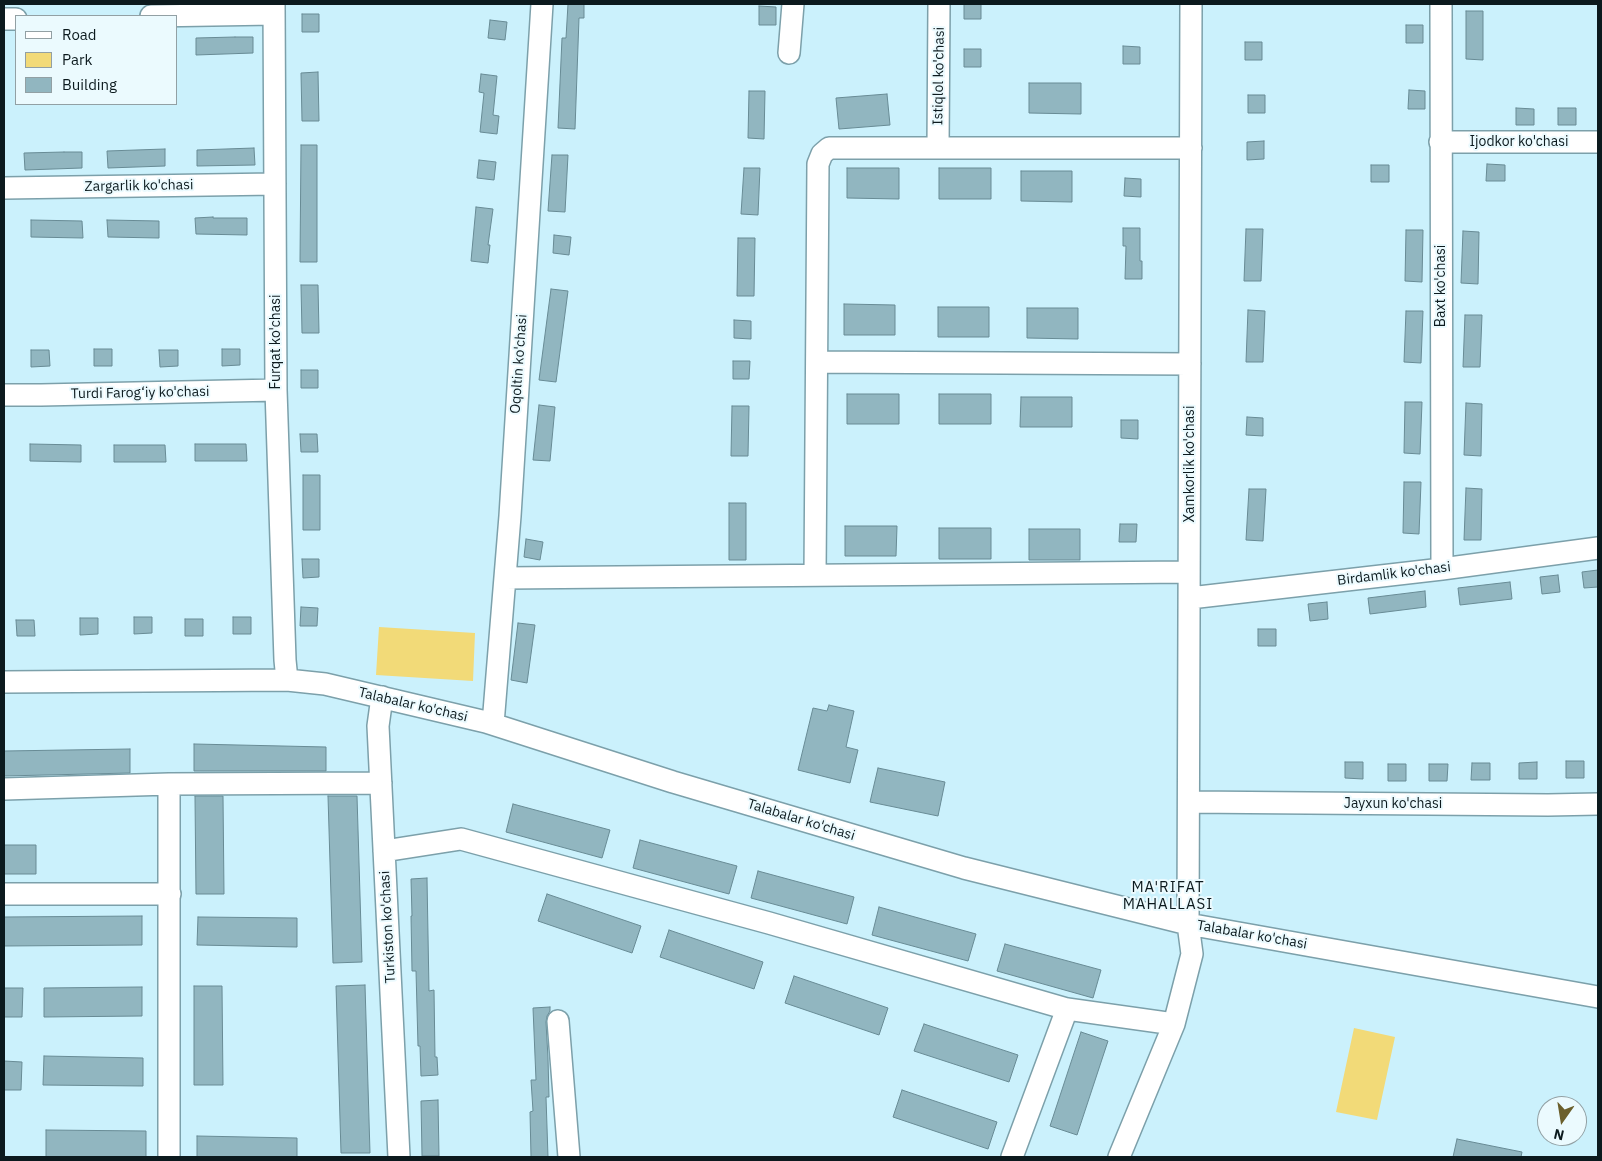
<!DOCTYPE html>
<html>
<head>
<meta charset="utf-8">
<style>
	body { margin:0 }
	#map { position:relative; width:1602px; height:1161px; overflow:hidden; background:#cbf1fc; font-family:"IBM Plex Sans",sans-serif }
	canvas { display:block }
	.frame { position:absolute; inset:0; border:5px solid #0c1a1e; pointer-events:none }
	.legend { position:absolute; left:15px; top:15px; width:162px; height:90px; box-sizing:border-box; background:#ebfafe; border:1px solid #92a0a4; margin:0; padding:6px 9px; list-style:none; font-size:15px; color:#0c1a1e }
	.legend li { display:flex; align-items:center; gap:10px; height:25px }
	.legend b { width:25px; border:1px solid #92a0a4 }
	.north { position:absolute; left:1537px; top:1096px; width:50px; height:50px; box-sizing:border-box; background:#ebfafe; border:1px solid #92a0a4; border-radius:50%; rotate:193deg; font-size:14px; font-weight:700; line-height:20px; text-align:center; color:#0c1a1e }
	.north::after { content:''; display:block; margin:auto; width:18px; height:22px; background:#6b5f2c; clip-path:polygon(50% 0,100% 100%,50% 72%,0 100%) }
</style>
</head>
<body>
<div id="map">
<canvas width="1602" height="1161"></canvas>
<div class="frame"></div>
<ul class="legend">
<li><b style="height:6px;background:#fff"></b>Road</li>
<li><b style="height:14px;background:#f2da78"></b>Park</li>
<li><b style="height:14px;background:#91b6c0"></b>Building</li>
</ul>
<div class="north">N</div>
</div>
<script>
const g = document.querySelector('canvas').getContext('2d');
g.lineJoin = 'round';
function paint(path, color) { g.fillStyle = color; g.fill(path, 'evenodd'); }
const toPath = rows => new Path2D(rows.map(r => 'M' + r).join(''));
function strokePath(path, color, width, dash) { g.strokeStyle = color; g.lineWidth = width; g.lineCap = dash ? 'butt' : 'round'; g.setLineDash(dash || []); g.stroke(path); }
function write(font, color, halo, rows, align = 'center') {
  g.font = font + ' "IBM Plex Sans",sans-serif'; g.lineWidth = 4; g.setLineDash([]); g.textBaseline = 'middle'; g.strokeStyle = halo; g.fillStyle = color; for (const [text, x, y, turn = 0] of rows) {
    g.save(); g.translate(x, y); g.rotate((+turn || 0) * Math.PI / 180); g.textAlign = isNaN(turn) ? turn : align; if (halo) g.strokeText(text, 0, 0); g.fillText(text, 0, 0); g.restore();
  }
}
paint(toPath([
	[379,627,475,633,473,681,376,675],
	[1354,1028,1395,1037,1377,1120,1336,1112]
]), '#f2da78');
const building = toPath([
	[568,4,584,4,584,18,579,18,575,129,558,128,562,38,566,38,568,4],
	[964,4,981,4,981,19,964,19,964,4],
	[759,6,776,7,776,25,759,25,759,6],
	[1466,11,1483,11,1483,60,1466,59,1466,11],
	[302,14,319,14,319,32,302,32,302,14],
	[490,20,507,22,505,40,488,38,490,20],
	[1406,25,1423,25,1423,43,1406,43,1406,25],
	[235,37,253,37,253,53,196,55,196,38,235,37],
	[1245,42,1262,42,1262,60,1245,60,1245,42],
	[1123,46,1140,47,1140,64,1123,64,1123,46],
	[964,49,981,49,981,67,964,67,964,49],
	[318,72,319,121,302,121,301,73,318,72],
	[481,74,497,76,493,115,499,116,497,134,480,132,484,93,479,92,481,74],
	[1029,83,1081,83,1081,114,1029,113,1029,83],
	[1409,90,1425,91,1425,109,1408,109,1409,90],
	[749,91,765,91,764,139,748,138,749,91],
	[887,94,890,125,839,129,836,98,887,94],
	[1248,95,1265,95,1265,113,1248,113,1248,95],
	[1516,108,1534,109,1534,125,1516,125,1516,108],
	[1558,108,1576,108,1576,125,1558,125,1558,108],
	[1264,141,1264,159,1247,160,1247,142,1264,141],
	[301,145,317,145,317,262,300,262,301,145],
	[254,148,255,165,197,166,197,150,254,148],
	[165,149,165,166,108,168,107,151,165,149],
	[64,152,82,152,82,168,25,170,24,153,64,152],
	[552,155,568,155,565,212,548,211,552,155],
	[479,160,496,162,494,180,477,178,479,160],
	[1487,164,1505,165,1505,181,1486,181,1487,164],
	[1371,165,1389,165,1389,182,1371,182,1371,165],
	[744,168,760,168,758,215,741,214,744,168],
	[847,168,899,168,899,199,847,198,847,168],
	[939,168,991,168,991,199,939,199,939,168],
	[1021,171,1072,171,1072,202,1021,201,1021,171],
	[1125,178,1141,179,1141,197,1124,196,1125,178],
	[476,207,493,209,488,245,490,245,488,263,471,261,476,207],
	[213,217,213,218,247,218,247,235,196,234,195,218,213,217],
	[31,220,82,221,83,238,31,237,31,220],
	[107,220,159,221,159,238,108,237,107,220],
	[1123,228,1140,228,1140,261,1142,261,1142,279,1125,279,1126,246,1123,246,1123,228],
	[1246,229,1263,229,1261,281,1244,281,1246,229],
	[1406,230,1423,230,1422,282,1405,281,1406,230],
	[1463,231,1479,232,1478,284,1461,283,1463,231],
	[554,235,571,237,569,255,553,253,554,235],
	[738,238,755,238,754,296,737,296,738,238],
	[301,285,318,285,319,333,302,333,301,285],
	[551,289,568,291,556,382,539,380,551,289],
	[844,304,895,305,895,335,844,335,844,304],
	[938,307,989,307,989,337,938,337,938,307],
	[1027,308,1078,308,1078,339,1027,338,1027,308],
	[1248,310,1265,311,1263,362,1246,362,1248,310],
	[1406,311,1423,311,1421,363,1404,362,1406,311],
	[1465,315,1482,315,1480,367,1463,367,1465,315],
	[734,320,751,321,751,339,734,338,734,320],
	[94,349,112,349,112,366,94,366,94,349],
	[222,349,240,349,240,365,222,366,222,349],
	[31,350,49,350,50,366,31,367,31,350],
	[159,350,178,350,178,366,160,367,159,350],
	[733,361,750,361,749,379,733,379,733,361],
	[301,370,318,370,318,388,301,388,301,370],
	[847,394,899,394,899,424,847,424,847,394],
	[939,394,991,394,991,424,939,424,939,394],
	[1021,397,1072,397,1072,427,1020,427,1021,397],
	[1405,402,1422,402,1420,454,1404,453,1405,402],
	[1466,403,1482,404,1481,456,1464,455,1466,403],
	[539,405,555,407,550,461,533,460,539,405],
	[732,406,749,406,748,456,731,456,732,406],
	[1247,417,1263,418,1263,436,1246,435,1247,417],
	[1121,420,1138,420,1138,439,1121,438,1121,420],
	[300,434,317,434,318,452,301,452,300,434],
	[30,444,81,445,81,462,30,461,30,444],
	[195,444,246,444,247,461,195,461,195,444],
	[114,445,165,445,166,462,114,462,114,445],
	[303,475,320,475,320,530,303,530,303,475],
	[1404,482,1421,482,1419,534,1403,533,1404,482],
	[1466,488,1482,489,1481,540,1464,540,1466,488],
	[1249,489,1266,489,1263,541,1246,540,1249,489],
	[729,503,746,503,746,560,729,560,729,503],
	[1120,524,1137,524,1136,542,1119,542,1120,524],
	[845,526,897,526,896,556,845,556,845,526],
	[939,528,991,528,991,559,939,559,939,528],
	[1029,529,1080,529,1080,560,1029,560,1029,529],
	[526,539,543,542,540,560,524,557,526,539],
	[302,559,319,559,319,577,303,578,302,559],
	[1598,570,1598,587,1584,588,1582,572,1598,570],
	[1558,575,1560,592,1542,594,1540,577,1558,575],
	[1510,582,1512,599,1460,605,1458,588,1510,582],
	[1425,591,1426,607,1370,614,1368,598,1425,591],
	[1327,602,1328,619,1310,621,1308,604,1327,602],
	[301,607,318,608,317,626,300,626,301,607],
	[134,617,152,617,152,633,134,634,134,617],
	[233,617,251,617,251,634,233,634,233,617],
	[80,618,98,618,98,634,80,635,80,618],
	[185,619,203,619,203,636,185,636,185,619],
	[16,620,34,620,35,636,17,636,16,620],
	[518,623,535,625,527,683,511,680,518,623],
	[1258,629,1276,629,1276,646,1258,646,1258,629],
	[829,705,854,711,846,747,858,750,850,783,798,770,813,708,827,711,829,705],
	[194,744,326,747,326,771,194,771,194,744],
	[130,749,130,773,4,776,4,751,130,749],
	[1566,761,1584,761,1584,778,1566,778,1566,761],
	[1345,762,1363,762,1363,779,1345,778,1345,762],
	[1537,762,1537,779,1519,779,1519,763,1537,762],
	[1472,763,1490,763,1490,780,1471,780,1472,763],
	[1388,764,1406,764,1406,781,1388,781,1388,764],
	[1429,764,1448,764,1447,781,1429,781,1429,764],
	[878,768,945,782,938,816,870,802,878,768],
	[195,796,223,796,224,894,196,894,195,796],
	[328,796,357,796,362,962,333,963,328,796],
	[513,804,610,830,602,858,506,832,513,804],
	[640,840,737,866,729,894,633,868,640,840],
	[4,845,36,845,36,874,4,874,4,845],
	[758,871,854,897,847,924,751,898,758,871],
	[427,878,429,991,434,990,435,1057,437,1057,438,1075,421,1076,420,1046,418,1046,416,971,412,971,411,916,412,916,411,879,427,878],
	[547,894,641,926,632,953,538,921,547,894],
	[879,907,976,934,968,961,872,935,879,907],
	[142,916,142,945,4,946,4,917,142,916],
	[198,917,297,918,297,947,197,945,198,917],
	[669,930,763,962,754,989,660,957,669,930],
	[1005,944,1101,970,1093,998,997,971,1005,944],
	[794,976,888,1008,879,1035,785,1003,794,976],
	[365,985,370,1153,341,1153,336,986,365,985],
	[194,986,222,986,223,1085,194,1085,194,986],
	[142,987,142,1016,44,1017,44,988,142,987],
	[4,988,23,988,22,1017,4,1017,4,988],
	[550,1007,550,1011,547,1016,546,1022,548,1058,549,1097,546,1097,548,1157,531,1157,530,1112,533,1111,531,1080,536,1080,533,1008,550,1007],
	[924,1024,1018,1055,1009,1082,914,1051,924,1024],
	[1081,1032,1108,1041,1077,1135,1050,1126,1081,1032],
	[44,1056,143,1058,143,1086,43,1085,44,1056],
	[4,1061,22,1062,21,1090,4,1090,4,1061],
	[902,1090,997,1122,988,1149,893,1117,902,1090],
	[438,1100,439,1156,422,1156,421,1101,438,1100],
	[46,1130,146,1131,146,1157,46,1157,46,1130],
	[197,1136,297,1138,297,1157,197,1157,197,1136],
	[1457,1139,1522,1152,1521,1157,1453,1157,1457,1139]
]);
paint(building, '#91b6c0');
strokePath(building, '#688b95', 1);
const minor = toPath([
	[274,4,276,390,285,660,287,680],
	[1441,4,1442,569],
	[151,16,274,14],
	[4,19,16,19],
	[789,53,793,4],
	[1440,142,1598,142],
	[938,148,939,4],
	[4,188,275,184],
	[817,362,1190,364],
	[4,395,41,395,276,390],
	[815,575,818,164,822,154,829,148,1191,148],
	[505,578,1189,572],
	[1190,598,1442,569,1598,548],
	[4,682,287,680,325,684,486,722,673,782,964,868,1188,924,1598,997],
	[382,697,378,726,399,1157],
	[493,724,510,516,542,4],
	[169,784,169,1157],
	[4,789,169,784,381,783],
	[1189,802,1548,805,1598,804],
	[384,851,461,839,769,923,1067,1009,1174,1024],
	[4,894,170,894],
	[558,1021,569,1157],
	[1012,1157,1067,1009],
	[1119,1157,1174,1024,1192,954,1188,924,1191,4]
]);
strokePath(minor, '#7ca0aa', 24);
strokePath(minor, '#fff', 21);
write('14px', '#0c1a1e', '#ebfafe', [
	["Istiqlol ko'chasi",939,76,-89],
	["Ijodkor ko'chasi",1519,142],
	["Zargarlik ko'chasi",139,186,-1],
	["Baxt ko'chasi",1441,286,-90],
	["Furqat ko'chasi",276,342,-90],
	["Oqoltin ko'chasi",519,364,-86],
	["Turdi Farog‘iy ko'chasi",140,393,-1],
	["Xamkorlik ko'chasi",1190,464,-90],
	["Birdamlik ko'chasi",1394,574,-7],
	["Talabalar ko'chasi",413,705,13],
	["Jayxun ko'chasi",1393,804],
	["Talabalar ko'chasi",801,820,17],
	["Turkiston ko'chasi",388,927,-93],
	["Talabalar ko'chasi",1252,935,10]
]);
g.letterSpacing = '1px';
write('15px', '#0c1a1e', '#ebfafe', [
	["MA'RIFAT",1168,888],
	["MAHALLASI",1168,905]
]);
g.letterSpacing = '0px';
</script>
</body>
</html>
